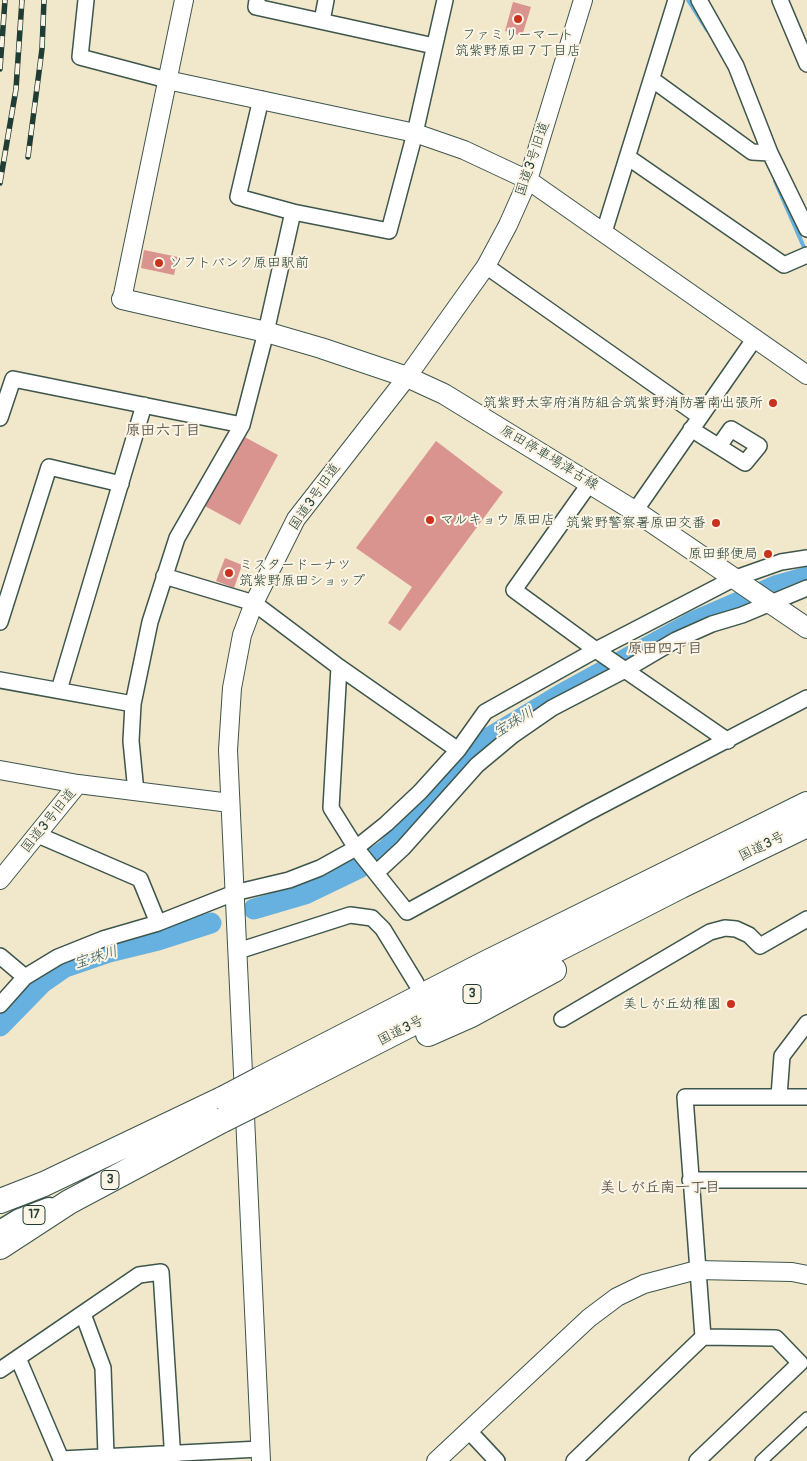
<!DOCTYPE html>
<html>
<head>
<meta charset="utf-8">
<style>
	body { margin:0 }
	canvas { display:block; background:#f1e7cb }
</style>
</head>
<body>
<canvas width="807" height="1461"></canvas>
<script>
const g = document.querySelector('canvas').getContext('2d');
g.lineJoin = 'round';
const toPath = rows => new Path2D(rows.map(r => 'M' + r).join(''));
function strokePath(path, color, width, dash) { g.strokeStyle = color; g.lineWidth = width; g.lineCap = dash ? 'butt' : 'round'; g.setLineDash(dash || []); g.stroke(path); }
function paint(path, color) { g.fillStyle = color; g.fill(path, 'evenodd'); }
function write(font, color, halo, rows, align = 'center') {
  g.font = font + ' Pangolin,"Klee One",sans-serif'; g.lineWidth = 4; g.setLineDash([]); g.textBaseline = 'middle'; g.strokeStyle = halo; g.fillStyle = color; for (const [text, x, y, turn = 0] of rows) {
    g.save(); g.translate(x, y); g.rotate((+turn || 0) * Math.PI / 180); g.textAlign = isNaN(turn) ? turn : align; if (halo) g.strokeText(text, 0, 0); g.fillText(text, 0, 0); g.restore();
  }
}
strokePath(toPath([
	[688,0,707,30],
	[775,181,806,252]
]), '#66b1df', 4);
strokePath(toPath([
	[254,909,305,894,359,868,386,850,464,768,487,739,560,695,693,622,778,585,807,577],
	[0,1026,42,983,65,967,109,952,158,940,211,923]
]), '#66b1df', 21);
paint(toPath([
	[513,2,531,7,522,36,505,31],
	[144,250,178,257,174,275,141,268],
	[241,435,278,455,240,525,203,505],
	[436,441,503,492,400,631,388,623,412,587,356,548],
	[225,558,242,565,234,588,216,581]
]), '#da9490');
const pedestrian = toPath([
	[761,1461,807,1418]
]);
const minor = toPath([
	[86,0,80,57,167,80],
	[257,0,256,7,434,46],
	[699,0,736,66,770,153,807,229],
	[780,0,807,64],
	[322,21,326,0],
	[653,80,752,152,770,153],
	[261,99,238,197,293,212,389,231,415,133,445,0],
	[629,158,784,265,807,255],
	[604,232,676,0],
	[486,266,699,416],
	[0,418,13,379,242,425],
	[691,429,745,463,759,446,731,429,719,446],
	[590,483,514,590,596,650,728,741],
	[635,511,755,338],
	[164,576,254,603,339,667,458,750],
	[0,622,49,467,121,484],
	[339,667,331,808,356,848,407,912,589,812,807,698],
	[0,680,133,704],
	[59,690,144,405],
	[136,792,131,741,133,704,150,622,177,538,242,425,266,332,293,212],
	[38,835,140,879,158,923],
	[376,873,403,848,477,765,513,735,552,708,625,670,676,640,712,624,742,615,807,588],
	[238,951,350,915,372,918,383,929,416,983],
	[0,956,25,977],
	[0,1005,25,977,58,957,103,939,158,923,234,893,289,880,320,868,356,848,386,824,420,792,458,750,485,712,596,650,733,579,781,562,807,558],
	[562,1019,710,932,725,928,736,929,749,935,760,946,807,919],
	[779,1096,782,1056,807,1023],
	[690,1180,807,1180],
	[83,1314,103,1368,106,1455],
	[703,1337,685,1097,807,1097],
	[18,1358,61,1459,260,1449],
	[0,1370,139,1275,161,1272,173,1461],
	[468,1430,497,1461],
	[574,1461,703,1337,776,1338,800,1363,697,1461]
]);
const tertiary = toPath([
	[167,80,415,133,464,150,528,180,807,375],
	[122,299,184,0],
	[0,770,78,784,230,803],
	[0,880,78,784],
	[261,1461,228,750,232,688,242,635,254,603,296,519,407,377,486,266,508,225,528,180,583,0],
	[436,1461,589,1318,617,1297,644,1284,697,1270,792,1272,807,1275]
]);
const secondary = toPath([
	[122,299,266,332,321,348,407,377,444,394,641,515,807,628]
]);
const primary = toPath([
	[0,1232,20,1220,49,1209]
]);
const trunk = toPath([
	[428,1034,471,1015,554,970],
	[260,1079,484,964,807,804],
	[263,1100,681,886,807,825],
	[0,1201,44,1184,224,1098],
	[0,1247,69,1202,223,1120]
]);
strokePath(pedestrian, '#3e564b', 14);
strokePath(minor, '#3e564b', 18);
strokePath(tertiary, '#3e564b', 20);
strokePath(secondary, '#3e564b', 22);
strokePath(primary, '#3e564b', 25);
strokePath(trunk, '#3e564b', 26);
strokePath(pedestrian, '#fff', 11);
strokePath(minor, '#fff', 15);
strokePath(tertiary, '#fff', 18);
strokePath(secondary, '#fff', 20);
strokePath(primary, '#fff', 22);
strokePath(trunk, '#fff', 24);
const rail = toPath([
	[0,69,5,0],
	[28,157,42,49,44,0],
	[0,183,16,89,22,0]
]);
strokePath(rail, '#1f3d34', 5.5);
strokePath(rail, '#fcf5e5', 4, [11]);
const trunkBridge = toPath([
	[224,1098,260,1079],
	[223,1120,263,1100]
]);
strokePath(trunkBridge, '#3e564b', 26, []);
strokePath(trunkBridge, '#fff', 24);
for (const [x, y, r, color] of [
	[518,19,5,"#c8321e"],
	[159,263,5,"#c8321e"],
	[773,403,5,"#c8321e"],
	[430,520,5,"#c8321e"],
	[716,523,5,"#c8321e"],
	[768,554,5,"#c8321e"],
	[229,573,5,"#c8321e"],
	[731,1004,5,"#c8321e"]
]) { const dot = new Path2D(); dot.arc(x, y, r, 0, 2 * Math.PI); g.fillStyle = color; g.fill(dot); strokePath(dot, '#fcf5e5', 2); }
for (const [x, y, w] of [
	[472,994,18],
	[110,1180,18],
	[34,1215,22]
]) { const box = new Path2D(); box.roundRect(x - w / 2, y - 9.5, w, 19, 4); g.fillStyle = '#fcf5e5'; g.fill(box); strokePath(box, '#1f3d34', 1); }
write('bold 12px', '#1f3d34', null, [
	["3",472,994],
	["3",110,1180],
	["17",34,1215]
]);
write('14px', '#1f3d34', '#fcf5e5', [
	["ファミリーマート",518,35,"center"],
	["筑紫野原田７丁目店",518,51,"center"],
	["ソフトバンク原田駅前",169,263,"left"],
	["筑紫野太宰府消防組合筑紫野消防署南出張所",763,403],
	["マルキョウ 原田店",440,520,"left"],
	["筑紫野警察署原田交番",706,523],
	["原田郵便局",758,554],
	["ミスタードーナツ",239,565,"left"],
	["筑紫野原田ショップ",239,581,"left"],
	["美しが丘幼稚園",721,1004]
], 'right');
write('14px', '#1f3d34', '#fcf5e5', [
	["国道3号旧道",533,159,-71],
	["原田停車場津古線",549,458,31],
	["国道3号旧道",315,497,-55],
	["国道3号旧道",49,821,-51],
	["国道3号",762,847,-26],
	["国道3号",401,1031,-27]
]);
write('bold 15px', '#605b54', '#fcf5e5', [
	["原田六丁目",163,431],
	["原田四丁目",665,649],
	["美しが丘南一丁目",660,1188]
]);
write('italic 15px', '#315a5f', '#fcf5e5', [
	["宝珠川",514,723,-31],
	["宝珠川",96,958,-17]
]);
</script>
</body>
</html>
